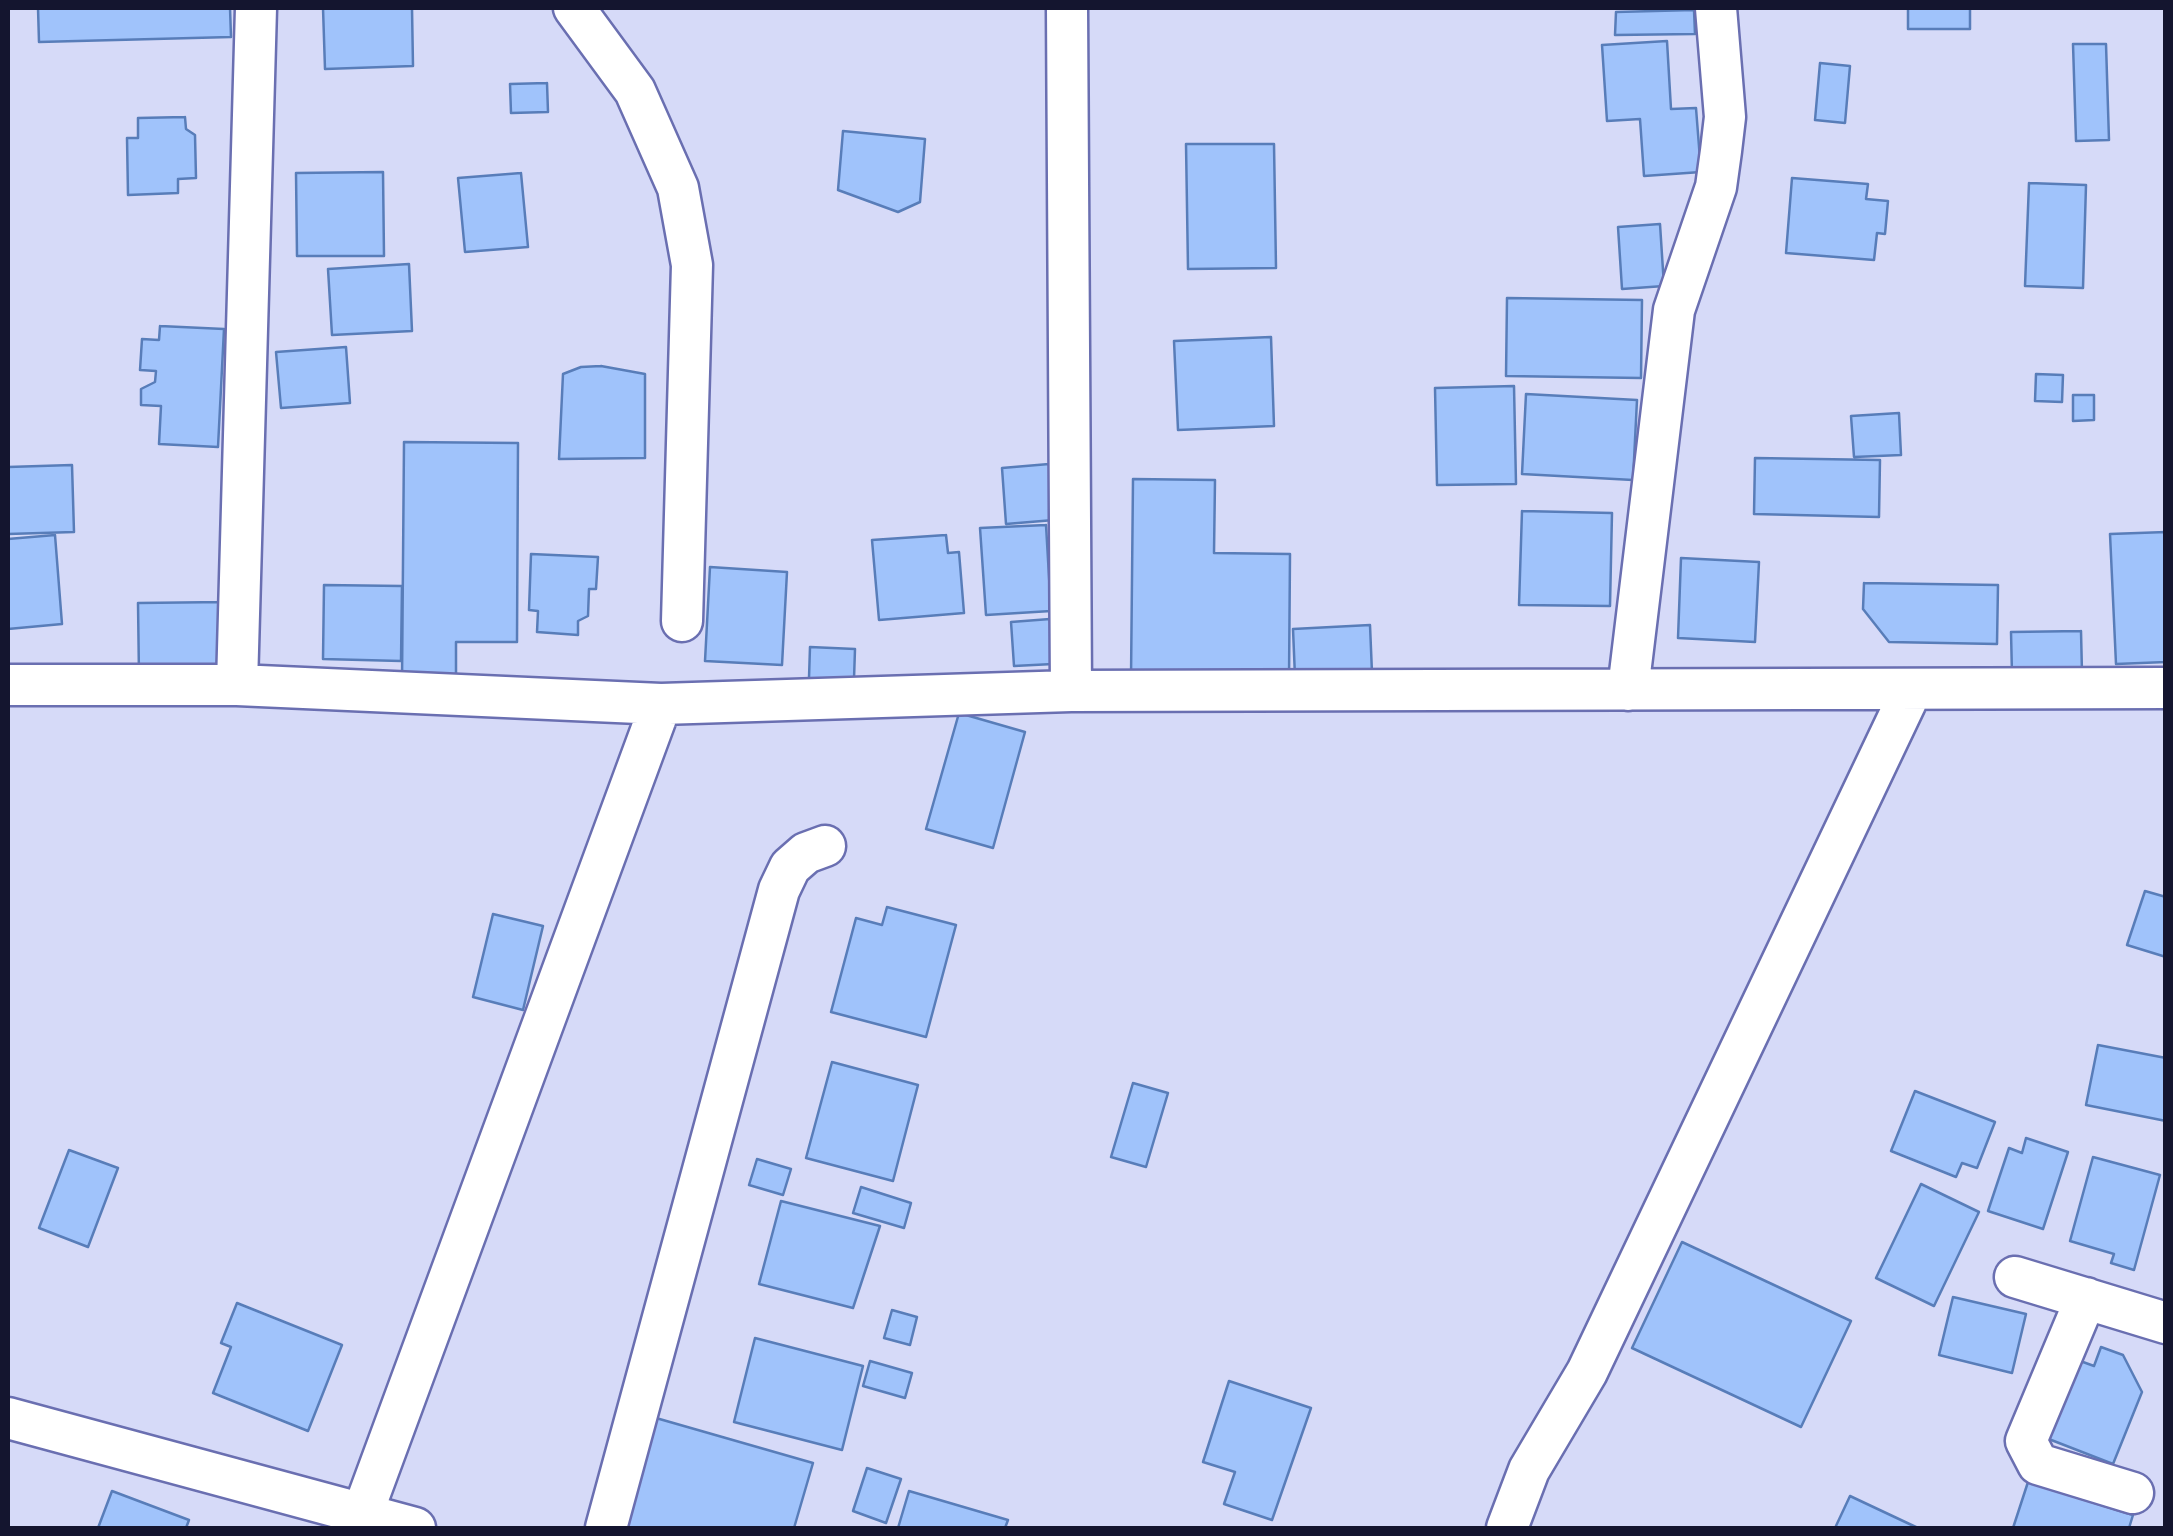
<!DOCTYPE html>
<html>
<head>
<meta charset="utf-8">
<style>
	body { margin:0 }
	#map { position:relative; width:2173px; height:1536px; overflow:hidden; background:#d6daf8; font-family:Georgia,serif }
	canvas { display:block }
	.frame { position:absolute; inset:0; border:10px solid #14152f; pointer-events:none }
</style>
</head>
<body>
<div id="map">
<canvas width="2173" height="1536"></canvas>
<div class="frame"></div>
</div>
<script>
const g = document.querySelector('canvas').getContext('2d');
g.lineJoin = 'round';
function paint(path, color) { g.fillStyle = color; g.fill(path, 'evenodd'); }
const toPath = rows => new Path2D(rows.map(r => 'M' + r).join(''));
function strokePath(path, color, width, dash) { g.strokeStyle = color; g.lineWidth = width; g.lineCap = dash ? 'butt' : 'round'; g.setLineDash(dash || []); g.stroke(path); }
const building = toPath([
	[38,8,230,8,231,37,39,42,38,8],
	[323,8,412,8,413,66,325,69,323,8],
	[1908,8,1970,8,1970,29,1908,29,1908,8],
	[1694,10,1695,34,1615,35,1616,12,1694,10],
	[1667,41,1671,109,1696,108,1701,172,1644,176,1640,119,1607,121,1602,45,1667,41],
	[2073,44,2106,44,2109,140,2076,141,2073,44],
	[1820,63,1850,66,1845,123,1815,120,1820,63],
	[547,83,548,112,511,113,510,84,547,83],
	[185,117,186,129,195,135,196,178,178,179,178,193,128,195,127,138,138,138,138,118,185,117],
	[843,131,925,139,920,202,898,212,838,190,843,131],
	[1186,144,1274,144,1276,268,1188,269,1186,144],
	[383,172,384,256,297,256,296,173,383,172],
	[521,173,528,247,465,252,458,178,521,173],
	[1792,178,1868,184,1866,199,1888,201,1885,234,1877,233,1874,260,1786,253,1792,178],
	[2029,183,2086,185,2083,288,2025,286,2029,183],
	[1660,224,1664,286,1622,289,1618,227,1660,224],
	[409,264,412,331,332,335,328,269,409,264],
	[1507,298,1642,300,1641,378,1506,376,1507,298],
	[160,326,224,329,218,447,159,444,161,406,141,405,141,389,155,382,156,371,140,370,142,339,159,340,160,326],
	[1271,337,1274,426,1178,430,1174,341,1271,337],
	[346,347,350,403,281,408,276,352,346,347],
	[601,366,645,374,645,458,559,459,563,374,581,367,601,366],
	[2036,374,2063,375,2062,402,2035,401,2036,374],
	[1514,386,1516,484,1437,485,1435,388,1514,386],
	[1526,394,1637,400,1633,480,1522,474,1526,394],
	[2073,395,2094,395,2094,420,2073,421,2073,395],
	[1899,413,1901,455,1854,457,1851,416,1899,413],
	[404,442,518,443,517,642,456,642,456,681,402,681,404,442],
	[1755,458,1880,460,1879,517,1754,514,1755,458],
	[1049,464,1054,520,1006,524,1002,468,1049,464],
	[72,465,74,532,8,534,8,467,72,465],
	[1133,479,1215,480,1214,553,1290,554,1289,680,1131,678,1133,479],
	[1522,511,1612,513,1610,606,1519,605,1522,511],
	[1046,525,1051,611,986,615,980,528,1046,525],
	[2166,532,2166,662,2116,664,2110,534,2166,532],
	[55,535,62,624,8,629,8,539,55,535],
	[946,535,948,553,959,552,964,613,879,620,872,540,946,535],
	[531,554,598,557,596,589,589,589,588,616,578,621,578,635,537,632,538,611,529,610,531,554],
	[1681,558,1759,562,1755,642,1678,638,1681,558],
	[710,567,787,572,782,665,705,661,710,567],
	[1864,583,1998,585,1997,644,1889,642,1863,609,1864,583],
	[324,585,402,586,401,661,323,659,324,585],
	[225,602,226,676,139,677,138,603,225,602],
	[1050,619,1053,664,1014,666,1011,622,1050,619],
	[1370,625,1372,673,1295,677,1293,629,1370,625],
	[2081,631,2082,673,2012,675,2011,632,2081,631],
	[810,647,855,649,854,679,809,678,810,647],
	[959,713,1025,732,993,848,926,829,959,713],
	[2145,891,2166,897,2166,957,2127,945,2145,891],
	[887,907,956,925,926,1037,831,1012,856,918,882,925,887,907],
	[493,914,543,926,523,1010,473,997,493,914],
	[2098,1045,2166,1058,2166,1121,2086,1105,2098,1045],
	[832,1062,918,1085,893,1181,806,1158,832,1062],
	[1133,1083,1168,1093,1146,1167,1111,1157,1133,1083],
	[1915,1091,1995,1122,1977,1168,1962,1163,1956,1177,1891,1151,1915,1091],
	[2026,1138,2068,1152,2043,1229,1988,1211,2009,1148,2022,1153,2026,1138],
	[69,1150,118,1168,88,1247,39,1228,69,1150],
	[2093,1157,2160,1175,2134,1270,2111,1263,2114,1254,2070,1241,2093,1157],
	[757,1159,791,1169,783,1195,749,1185,757,1159],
	[1921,1184,1979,1212,1934,1306,1876,1278,1921,1184],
	[861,1187,911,1203,904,1228,853,1213,861,1187],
	[781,1201,880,1226,853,1308,759,1284,781,1201],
	[1682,1242,1851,1321,1801,1427,1632,1348,1682,1242],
	[1953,1297,2026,1314,2012,1373,1939,1355,1953,1297],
	[237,1303,342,1345,308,1431,213,1393,231,1347,221,1343,237,1303],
	[892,1310,917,1317,910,1345,884,1338,892,1310],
	[755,1338,863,1366,842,1450,734,1422,755,1338],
	[2101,1347,2123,1355,2142,1392,2113,1464,2041,1436,2072,1358,2094,1366,2101,1347],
	[870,1361,912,1373,905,1398,863,1386,870,1361],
	[1229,1381,1311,1408,1272,1520,1224,1504,1235,1472,1203,1462,1229,1381],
	[656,1418,813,1463,794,1528,624,1528,656,1418],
	[867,1468,901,1479,886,1523,853,1511,867,1468],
	[2028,1482,2133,1515,2129,1528,2013,1528,2028,1482],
	[112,1491,189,1520,186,1528,98,1528,112,1491],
	[909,1491,1008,1520,1005,1528,898,1528,909,1491],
	[1850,1496,1918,1528,1835,1528,1850,1496]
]);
paint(building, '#a0c3fb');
strokePath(building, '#587db9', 2.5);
const minor = toPath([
	[574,8,635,91,678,188,692,265,682,621],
	[1067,8,1071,691],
	[8,685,237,685,661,704,1071,691,2166,688],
	[237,685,256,8],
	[1628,690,1674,310,1716,187,1721,151,1725,117,1716,8],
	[2015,1277,2166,1323],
	[2086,1298,2026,1441,2038,1464,2133,1493],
	[8,1418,415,1528],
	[357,1528,661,704],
	[606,1528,779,890,790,867,806,853,825,846],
	[1507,1528,1529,1470,1587,1372,1911,691]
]);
strokePath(minor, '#6a6fb1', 45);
strokePath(minor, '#fff', 40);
</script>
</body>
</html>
